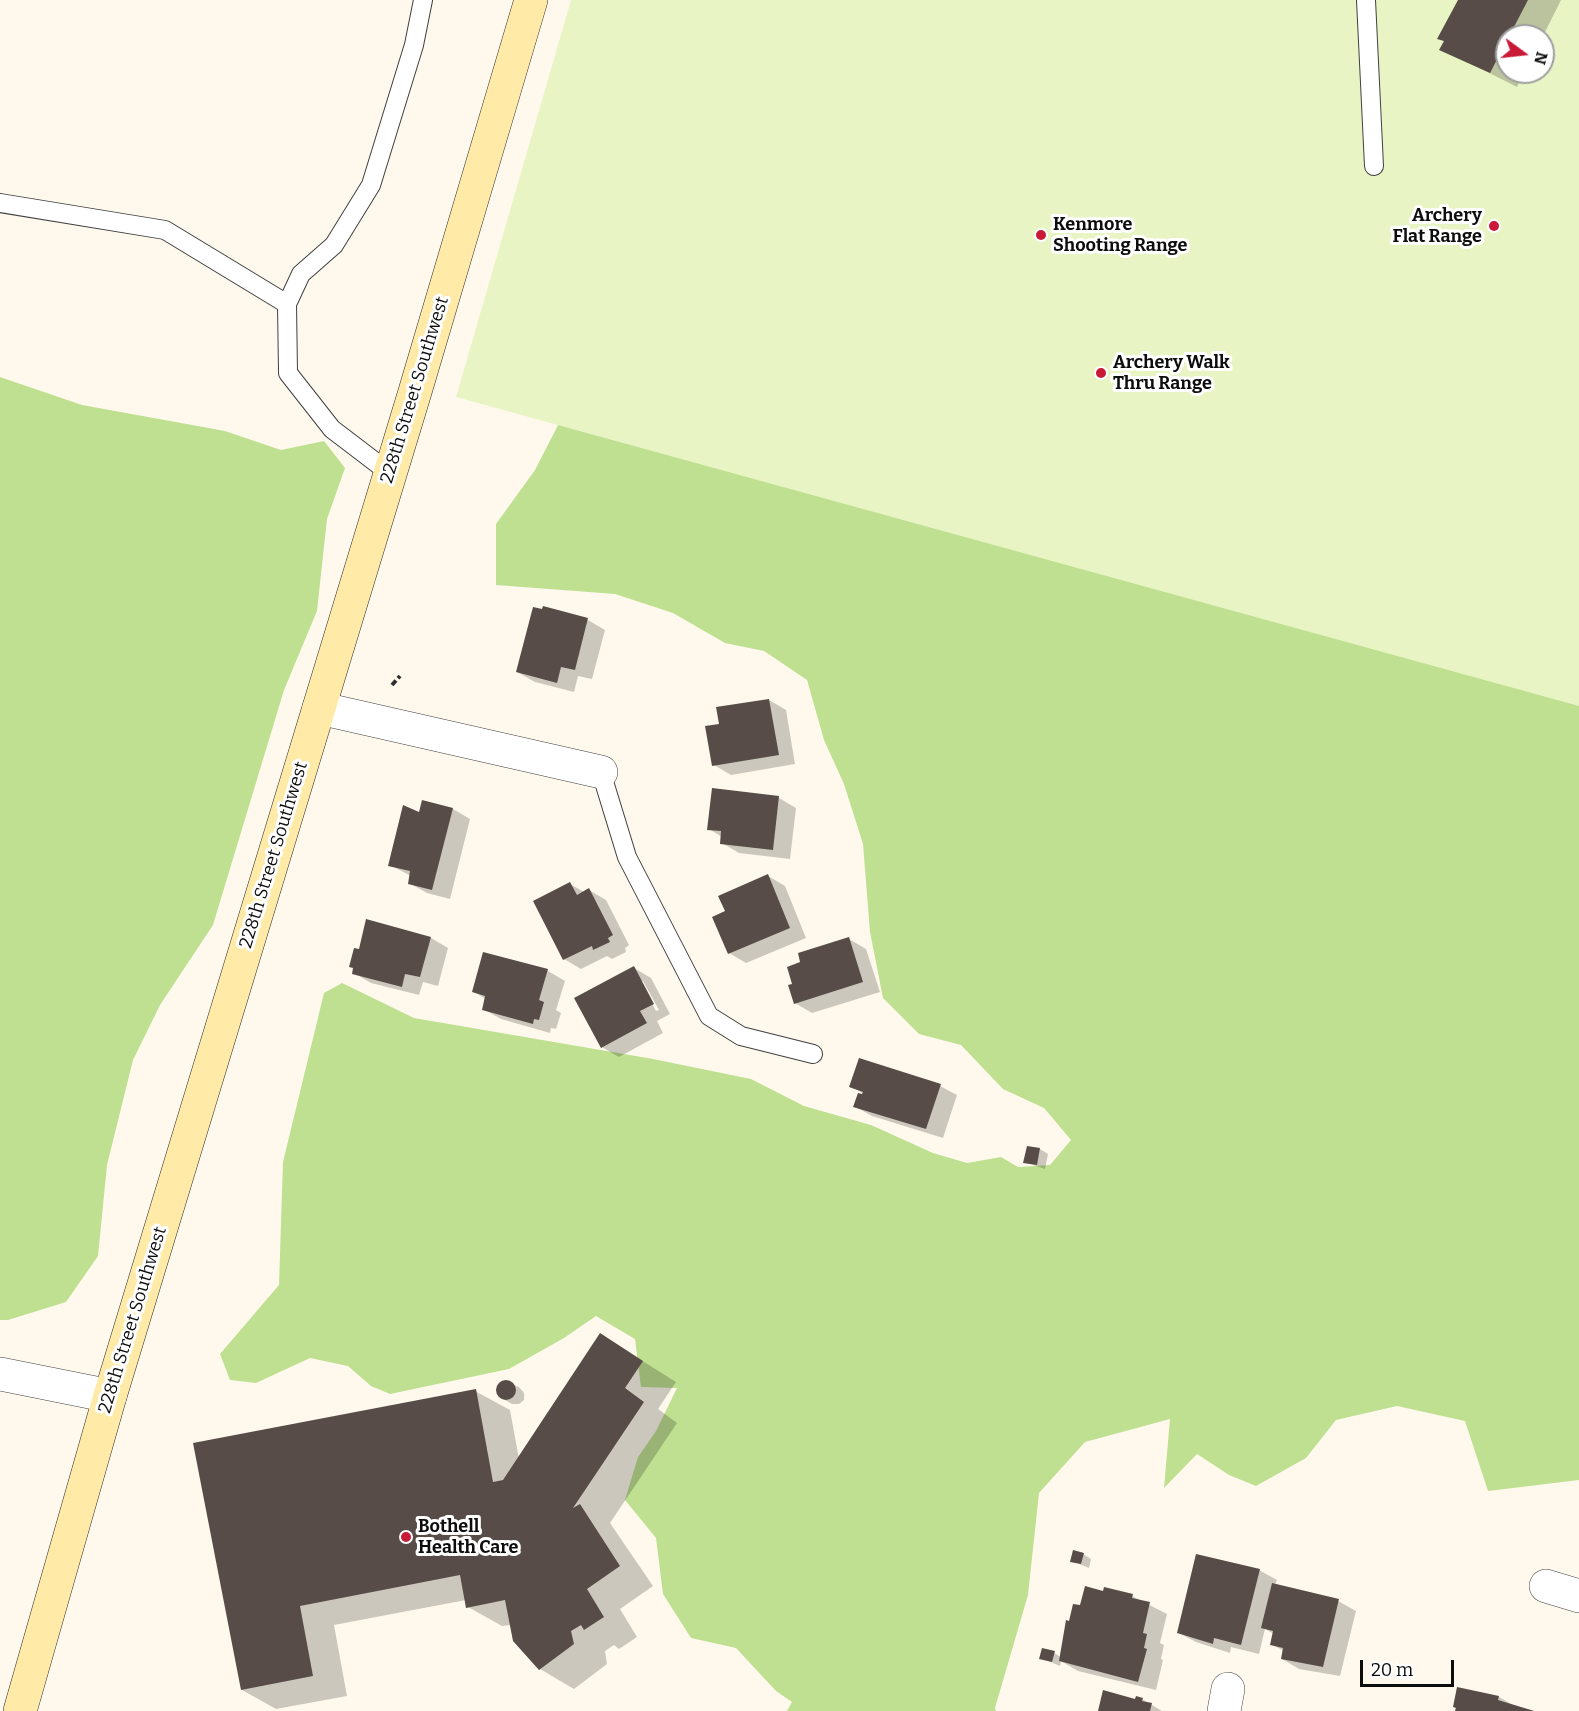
<!DOCTYPE html>
<html>
<head>
<meta charset="utf-8">
<style>
	body { margin:0 }
	#map { position:relative; width:1579px; height:1711px; overflow:hidden; background:#fff9ed; font-family:Bitter,serif }
	canvas { display:block }
	.north { position:absolute; left:1495px; top:24px; width:60px; height:60px; box-sizing:border-box; background:#fff; border:2px solid #9e9e9e; border-radius:50%; rotate:105deg; font-size:16px; font-weight:700; line-height:24px; text-align:center; color:#0d0d0d }
	.north::after { content:''; display:block; margin:auto; width:21px; height:27px; background:#ca1837; clip-path:polygon(50% 0,100% 100%,50% 72%,0 100%) }
	.scale { position:absolute; left:1360px; top:1660px; width:94px; height:27px; box-sizing:border-box; border:3px solid #0d0d0d; border-top:0; padding-left:8px; font-size:18px; line-height:21px; white-space:nowrap; color:#0d0d0d; -webkit-text-stroke:4px #fff; paint-order:stroke }
</style>
</head>
<body>
<div id="map">
<canvas width="1579" height="1711"></canvas>
<div class="north">N</div>
<div class="scale">20 m</div>
</div>
<script>
const g = document.querySelector('canvas').getContext('2d');
g.lineJoin = 'round';
function paint(path, color) { g.fillStyle = color; g.fill(path, 'evenodd'); }
const toPath = rows => new Path2D(rows.map(r => 'M' + r).join(''));
function strokePath(path, color, width, dash) { g.strokeStyle = color; g.lineWidth = width; g.lineCap = dash ? 'butt' : 'round'; g.setLineDash(dash || []); g.stroke(path); }
function write(font, color, halo, rows, align = 'center') {
  g.font = font + ' Bitter,serif'; g.lineWidth = 6; g.setLineDash([]); g.textBaseline = 'middle'; g.strokeStyle = halo; g.fillStyle = color; for (const [text, x, y, turn = 0] of rows) {
    g.save(); g.translate(x, y); g.rotate((+turn || 0) * Math.PI / 180); g.textAlign = isNaN(turn) ? turn : align; if (halo) g.strokeText(text, 0, 0); g.fillText(text, 0, 0); g.restore();
  }
}
paint(toPath([
	[1579,322,1579,1480,1488,1491,1465,1421,1397,1406,1336,1420,1306,1458,1256,1486,1229,1475,1197,1454,1164,1488,1170,1419,1085,1442,1039,1493,1028,1595,995,1708,996,1711,787,1711,792,1702,776,1691,736,1648,691,1638,663,1594,656,1538,625,1500,638,1457,656,1431,677,1388,641,1387,635,1339,596,1316,564,1338,509,1369,390,1394,371,1386,348,1366,310,1358,256,1383,230,1380,220,1354,279,1285,283,1162,324,993,342,983,414,1018,653,1059,751,1079,804,1106,871,1125,933,1153,967,1163,1001,1157,1018,1167,1050,1165,1071,1140,1044,1108,1003,1089,961,1045,919,1034,883,998,870,932,863,844,844,784,824,740,807,680,764,651,725,643,673,613,615,594,496,585,496,524,535,470,574,394],
	[0,377,82,405,225,431,281,450,324,441,345,468,327,519,317,611,284,690,213,925,160,1005,133,1060,107,1165,98,1256,66,1302,8,1320,0,1320]
]), '#bee090');
paint(toPath([
	[571,0,1579,0,1579,706,456,397],
	[1507,36,1543,36,1543,72,1507,72]
]), '#e9f4c5');
paint(toPath([
	[1460,0,1561,0,1543,36,1507,36,1507,72,1524,72,1517,87,1442,49,1445,42,1439,38],
	[544,608,588,620,605,630,592,679,578,676,574,692,535,682,517,672],
	[769,700,786,710,795,764,731,775,714,765,721,725],
	[779,798,796,808,790,859,739,853,722,843,722,837,709,829],
	[453,809,470,819,450,899,427,893,409,883,411,876,390,865,420,814],
	[768,876,785,886,806,938,746,963,729,953,727,912],
	[570,884,584,892,589,890,606,900,629,945,625,948,626,952,612,959,607,956,581,969,564,959],
	[431,938,448,948,438,986,423,982,419,995,371,983,354,973,355,968],
	[849,939,866,949,880,992,812,1013,795,1003],
	[484,954,548,971,565,981,556,1010,561,1013,556,1029,551,1028,550,1033,501,1019,483,1009,486,999,474,992],
	[634,968,651,978,670,1014,657,1021,663,1033,619,1057,602,1047],
	[640,981,643,981,659,1010,656,1011],
	[851,1086,940,1086,957,1095,943,1138,872,1116,854,1106,867,1096],
	[1040,1149,1048,1154,1045,1169,1025,1162],
	[601,1335,676,1382,658,1409,677,1423,610,1523,653,1586,620,1609,637,1637,619,1649,614,1645,605,1651,607,1664,574,1689,540,1669,511,1625,502,1626,468,1607,466,1600,334,1625,347,1696,276,1709,242,1690,195,1445,475,1391,510,1410,519,1459],
	[503,1382,519,1387,524,1393,524,1400,519,1404,512,1404,503,1399,498,1393,497,1386],
	[1083,1554,1091,1559,1089,1568,1072,1561],
	[1259,1570,1277,1580,1275,1585,1338,1601,1356,1611,1340,1676,1299,1669,1282,1659,1284,1651,1271,1644,1274,1634,1265,1629,1259,1654,1231,1647,1230,1653,1196,1642,1179,1633],
	[1104,1592,1132,1596,1167,1614,1160,1643,1164,1645,1161,1659,1163,1660,1156,1690,1078,1671,1061,1661,1060,1666,1041,1658,1054,1653,1061,1657,1070,1623,1081,1607],
	[1459,1689,1499,1697,1513,1705,1535,1711,1455,1711],
	[1142,1699,1162,1711,1099,1711,1137,1701]
]), '#0003');
paint(toPath([
	[1458,0,1528,0,1490,73,1439,50,1444,41,1437,39],
	[543,606,588,618,575,670,561,667,557,683,516,672,533,607,542,609],
	[769,699,779,755,712,766,705,726,719,724,716,707],
	[712,788,779,796,773,850,720,844,721,831,707,830],
	[422,800,453,808,432,890,408,884,410,871,388,866,403,805,419,812],
	[768,874,790,928,728,954,712,917,725,911,718,896],
	[570,882,577,895,589,888,613,935,608,938,610,942,593,950,592,946,563,960,533,901],
	[366,919,431,937,420,977,405,974,402,987,352,974,353,968,349,967,354,948,359,949],
	[849,937,863,982,794,1004,788,985,792,984,787,967,800,962,798,953],
	[483,952,548,969,539,1000,544,1002,539,1020,534,1019,533,1024,482,1010,485,996,472,992],
	[634,966,654,1004,640,1011,647,1023,601,1048,574,998],
	[859,1058,941,1084,926,1129,853,1107,858,1093,862,1094,863,1092,849,1087],
	[1027,1146,1040,1148,1037,1165,1023,1163],
	[600,1333,643,1361,625,1388,644,1402,573,1508,580,1504,620,1566,587,1589,604,1617,584,1630,581,1625,571,1631,574,1644,539,1670,513,1641,505,1600,466,1608,460,1575,300,1606,313,1676,241,1690,193,1443,476,1389,493,1482,503,1480],
	'496 1390a10 10 0 1 1 20 0a10 10 0 1 1-20 0Z',
	[1073,1550,1084,1553,1081,1564,1070,1562],
	[1196,1554,1260,1569,1241,1645,1214,1638,1213,1644,1177,1633],
	[1272,1583,1339,1599,1323,1667,1281,1659,1283,1648,1270,1645,1273,1631,1261,1628],
	[1085,1586,1103,1591,1104,1587,1133,1594,1132,1598,1150,1602,1143,1633,1147,1634,1144,1648,1147,1649,1138,1682,1059,1661,1066,1620,1069,1621,1073,1604,1080,1605],
	[1042,1648,1055,1651,1052,1662,1039,1659],
	[1457,1687,1499,1696,1498,1700,1534,1711,1455,1711,1456,1708,1453,1707],
	[1103,1690,1135,1699,1136,1696,1143,1698,1142,1701,1152,1703,1150,1711,1098,1711]
]), '#574c48');
const service = toPath([
	[1366,0,1374,166],
	[0,203,165,230,287,304],
	[391,474,332,429,288,373,287,304,301,274,334,245,371,185,414,45,423,0],
	[601,772,627,857,709,1016,741,1036,813,1054]
]);
const minor = toPath([
	[319,708,601,772],
	[0,1374,110,1396],
	[1546,1586,1579,1596],
	[1224,1711,1228,1689]
]);
const secondary = toPath([
	[20,1711,110,1396,414,395,531,0]
]);
strokePath(service, '#404040', 20);
strokePath(minor, '#404040', 34);
strokePath(secondary, '#2f2f2f', 34);
strokePath(toPath([
	[392,685,400,676]
]), '#2f2f2f', 4, [6, 3]);
strokePath(service, '#fff', 18);
strokePath(minor, '#fff', 33);
strokePath(secondary, '#ffeaa8', 33);
for (const [x, y, r, color] of [
	[1494,226,6,"#ca1837"],
	[1041,235,6,"#ca1837"],
	[1101,373,6,"#ca1837"],
	[406,1537,6,"#ca1837"]
]) { const dot = new Path2D(); dot.arc(x, y, r, 0, 2 * Math.PI); g.fillStyle = color; g.fill(dot); strokePath(dot, '#fff', 2); }
write('bold 18px', '#0d0d0d', '#fff', [
	["Archery",1482,216,"right"],
	["Flat Range",1482,237,"right"],
	["Kenmore",1053,225],
	["Shooting Range",1053,246],
	["Archery Walk",1113,363],
	["Thru Range",1113,384],
	["Bothell",418,1527],
	["Health Care",418,1548]
], 'left');
write('18px', '#0d0d0d', '#fff', [
	["228th Street Southwest",415,390,-73],
	["228th Street Southwest",274,855,-73],
	["228th Street Southwest",133,1320,-73]
]);
</script>
</body>
</html>
